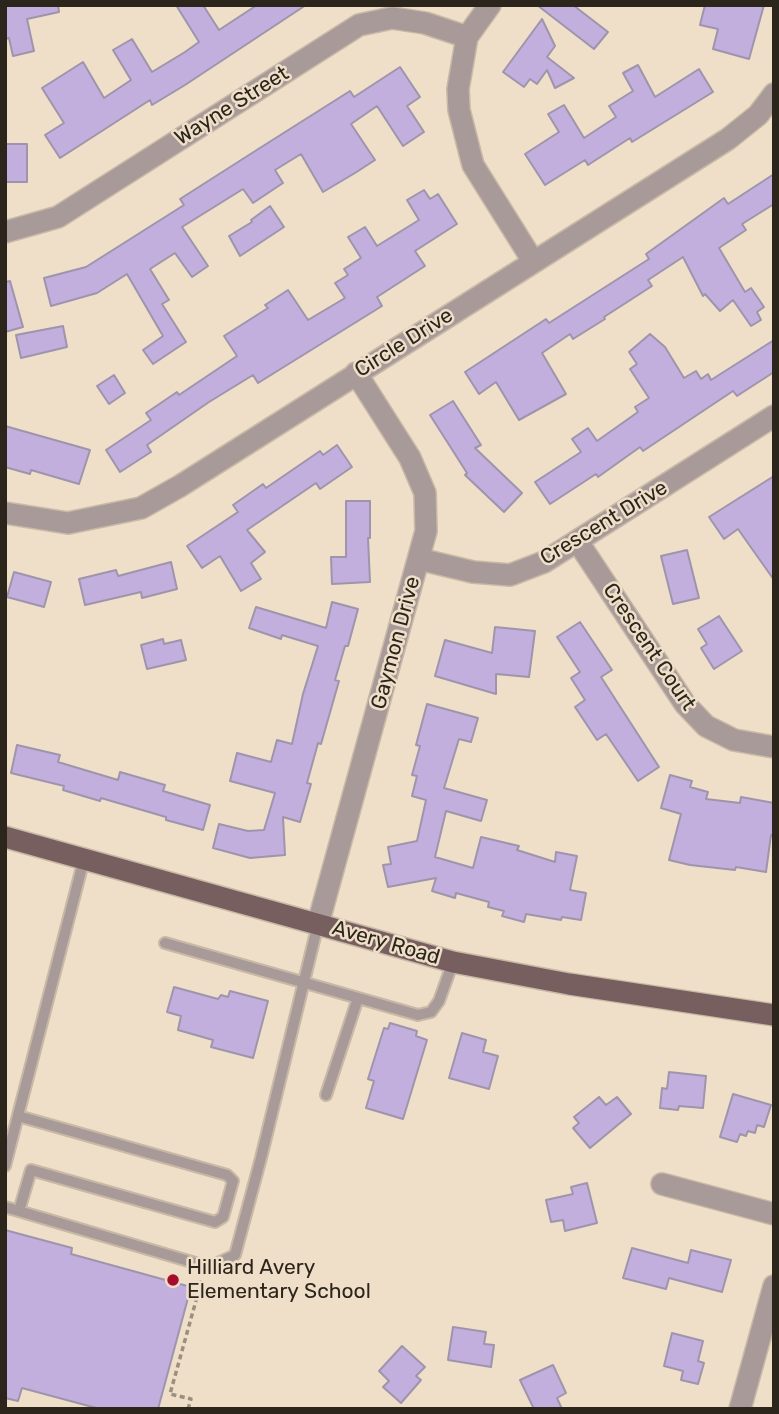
<!DOCTYPE html>
<html>
<head>
<meta charset="utf-8">
<style>
	body { margin:0 }
	#map { position:relative; width:779px; height:1414px; overflow:hidden; background:#efdec8; font-family:Rubik,sans-serif }
	canvas { display:block }
	.frame { position:absolute; inset:0; border:7px solid #2b251c; pointer-events:none }
</style>
</head>
<body>
<div id="map">
<canvas width="779" height="1414"></canvas>
<div class="frame"></div>
</div>
<script>
const g = document.querySelector('canvas').getContext('2d');
g.lineJoin = 'round';
function paint(path, color) { g.fillStyle = color; g.fill(path, 'evenodd'); }
const toPath = rows => new Path2D(rows.map(r => 'M' + r).join(''));
function strokePath(path, color, width, dash) { g.strokeStyle = color; g.lineWidth = width; g.lineCap = dash ? 'butt' : 'round'; g.setLineDash(dash || []); g.stroke(path); }
function write(font, color, halo, rows, align = 'center') {
  g.font = font + ' Rubik,sans-serif'; g.lineWidth = 5; g.setLineDash([]); g.textBaseline = 'middle'; g.strokeStyle = halo; g.fillStyle = color; for (const [text, x, y, turn = 0] of rows) {
    g.save(); g.translate(x, y); g.rotate((+turn || 0) * Math.PI / 180); g.textAlign = isNaN(turn) ? turn : align; if (halo) g.strokeText(text, 0, 0); g.fillText(text, 0, 0); g.restore();
  }
}
const building = toPath([
	[5,5,58,5,59,12,27,19,34,51,13,56,9,38,5,39,5,5],
	[176,5,203,5,219,30,257,5,306,5,185,85,152,105,150,100,60,158,45,135,64,123,42,88,83,62,104,98,131,80,113,50,132,39,152,72,185,52,199,42,176,5],
	[537,5,573,5,608,32,594,49,537,5],
	[705,5,764,5,749,59,713,49,718,29,700,25,705,5],
	[542,19,555,46,547,57,574,78,555,88,547,70,537,84,530,79,524,87,503,72,542,19],
	[638,65,655,97,699,69,713,92,632,142,630,138,588,165,585,160,545,185,525,154,559,132,548,114,564,105,584,138,616,117,609,106,633,91,623,73,638,65],
	[400,67,420,97,407,106,424,132,403,146,377,106,351,124,375,160,355,173,323,192,301,154,275,170,283,183,253,203,243,189,182,227,208,266,192,277,175,253,150,269,169,300,162,304,186,342,153,364,143,350,163,336,127,274,97,293,51,306,44,278,86,267,184,205,180,199,263,146,350,91,354,97,400,67],
	[5,144,27,144,27,182,5,182,5,144],
	[774,174,774,204,742,224,746,230,719,248,745,292,751,288,764,307,757,312,761,320,751,326,733,300,720,311,705,294,703,296,683,257,648,280,652,286,604,317,605,319,573,339,570,334,542,353,566,394,519,420,496,382,479,394,465,372,546,319,549,323,649,259,646,254,724,198,728,204,774,174],
	[424,190,430,199,438,194,457,224,415,251,425,266,377,297,382,306,258,383,253,375,209,402,147,445,151,452,120,472,106,450,151,420,146,413,177,392,179,395,237,356,224,336,268,308,265,305,288,290,308,320,345,298,335,283,348,275,344,269,361,258,348,237,365,227,377,246,419,220,407,200,424,190],
	[270,206,284,227,240,256,229,236,252,222,251,220,270,206],
	[10,281,23,327,5,332,5,282,10,281],
	[63,326,67,347,21,358,16,335,63,326],
	[650,334,665,347,684,378,696,371,701,379,708,374,711,380,774,340,774,372,737,396,733,391,643,451,640,447,598,477,596,474,550,504,535,482,581,452,572,439,588,428,597,441,638,412,635,407,649,398,630,369,637,364,629,352,650,334],
	[114,375,125,393,109,404,97,386,114,375],
	[453,401,481,445,475,448,522,493,504,512,465,475,467,473,430,415,453,401],
	[5,426,90,450,79,484,31,470,30,474,5,467,5,426],
	[337,445,352,467,320,489,316,483,247,530,265,552,251,563,261,579,241,591,220,556,202,568,187,546,238,512,233,505,263,484,266,488,320,451,323,455,337,445],
	[774,476,774,580,738,529,724,539,709,517,774,476],
	[346,501,370,501,370,538,368,538,370,582,332,584,331,557,346,557,346,501],
	[687,550,699,598,673,604,661,556,687,550],
	[171,562,177,589,142,598,141,592,85,605,79,579,116,570,118,576,171,562],
	[14,572,51,582,44,607,7,597,14,572],
	[332,602,358,609,348,646,345,646,335,680,339,681,321,744,318,743,307,783,311,784,300,822,283,817,285,855,250,858,213,848,219,824,248,831,264,830,275,793,230,781,237,753,271,762,277,740,292,744,303,694,318,646,282,635,281,639,249,628,256,607,326,628,332,602],
	[719,616,742,651,714,669,701,648,707,644,698,629,719,616],
	[580,622,612,670,601,677,659,767,638,781,606,734,597,740,575,707,585,700,571,678,580,672,557,637,580,622],
	[495,627,535,631,529,677,496,674,496,694,435,676,445,640,492,653,495,627],
	[163,639,164,644,181,640,186,660,147,669,141,645,163,639],
	[427,704,478,718,471,742,459,739,444,788,487,800,481,821,446,811,435,857,473,868,481,837,519,846,517,850,555,862,556,852,577,856,570,890,586,893,581,920,562,917,561,920,526,914,524,922,502,916,504,911,488,907,489,902,456,893,455,898,432,891,436,878,388,887,383,865,391,864,388,847,417,841,426,800,412,796,417,776,412,775,420,746,416,745,427,704],
	[17,745,60,755,58,762,118,780,120,772,165,785,163,791,210,805,203,830,166,820,166,817,101,798,100,801,63,790,64,786,11,773,17,745],
	[670,775,692,781,690,787,708,792,706,799,740,803,741,797,774,803,774,836,771,835,766,872,736,867,735,870,690,865,669,860,681,814,661,808,670,775],
	[174,987,218,999,221,995,228,997,230,991,268,1001,253,1058,211,1047,213,1040,178,1030,181,1016,167,1012,174,987],
	[390,1023,417,1031,416,1036,427,1040,403,1119,366,1108,374,1081,368,1079,384,1028,388,1029,390,1023],
	[462,1033,486,1040,483,1052,498,1056,489,1089,449,1078,462,1033],
	[669,1072,706,1076,703,1108,679,1106,678,1110,660,1108,662,1088,667,1089,669,1072],
	[733,1094,771,1105,764,1127,757,1125,755,1133,748,1131,746,1136,740,1134,737,1142,720,1137,733,1094],
	[599,1097,606,1105,617,1097,631,1114,590,1148,573,1128,579,1123,574,1117,599,1097],
	[587,1183,597,1223,565,1231,563,1220,551,1222,546,1200,573,1194,571,1187,587,1183],
	[5,1230,72,1248,71,1254,191,1287,158,1409,100,1409,22,1388,18,1401,5,1398,5,1230],
	[632,1248,688,1263,691,1250,731,1260,722,1292,669,1278,666,1289,623,1278,632,1248],
	[453,1327,486,1332,484,1344,494,1345,491,1367,448,1360,453,1327],
	[672,1333,703,1341,698,1361,704,1363,698,1384,681,1380,683,1371,664,1366,672,1333],
	[402,1346,425,1367,416,1376,421,1380,401,1403,383,1387,389,1381,379,1371,402,1346],
	[553,1365,566,1393,557,1398,562,1409,534,1409,520,1380,553,1365]
]);
paint(building, '#c2afdd');
strokePath(building, '#9e95ac', 2);
const lane = toPath([
	[165,943,418,1015,431,1012,439,1001,453,962],
	[326,1095,358,998],
	[18,1116,227,1175,233,1181,223,1217,215,1222,31,1170,19,1211],
	[5,1166,84,859],
	[5,1207,209,1267,235,1255,261,1158,318,924]
]);
const street = toPath([
	[490,5,467,37,458,89,459,110,473,165,533,261],
	[5,232,58,217,359,25,392,18,425,23,467,37],
	[5,513,68,523,141,508,180,486,728,139,758,115,774,94],
	[578,542,685,704,706,726,734,740,774,747],
	[419,559,473,572,510,575,544,562,774,416],
	[318,924,426,531,425,493,410,458,356,373],
	[662,1184,774,1214],
	[740,1409,774,1286]
]);
const primary = toPath([
	[5,837,453,962,569,984,774,1015]
]);
strokePath(lane, '#c8b9a6', 14);
strokePath(street, '#c8b9a6', 24);
strokePath(primary, '#c8b9a6', 24);
strokePath(toPath([
	[188,1409,191,1399,170,1394,202,1279]
]), '#9b8f7e', 3.5, [5, 3.5]);
strokePath(lane, '#a79a99', 10);
strokePath(street, '#a79a99', 21);
strokePath(primary, '#765f5e', 21);
for (const [x, y, r, color] of [
	[173,1280,7,"#a60d2c"]
]) { const dot = new Path2D(); dot.arc(x, y, r, 0, 2 * Math.PI); g.fillStyle = color; g.fill(dot); strokePath(dot, '#efdec8', 2.5); }
write('21px', '#2b251c', '#efdec8', [
	["Wayne Street",232,106,-32],
	["Circle Drive",404,343,-32],
	["Crescent Drive",604,523,-31],
	["Gaymon Drive",396,643,-75],
	["Crescent Court",649,647,56],
	["Avery Road",386,943,16]
]);
write('21px', '#2b251c', '#efdec8', [
	["Hilliard Avery",187,1268],
	["Elementary School",187,1292]
], 'left');
</script>
</body>
</html>
